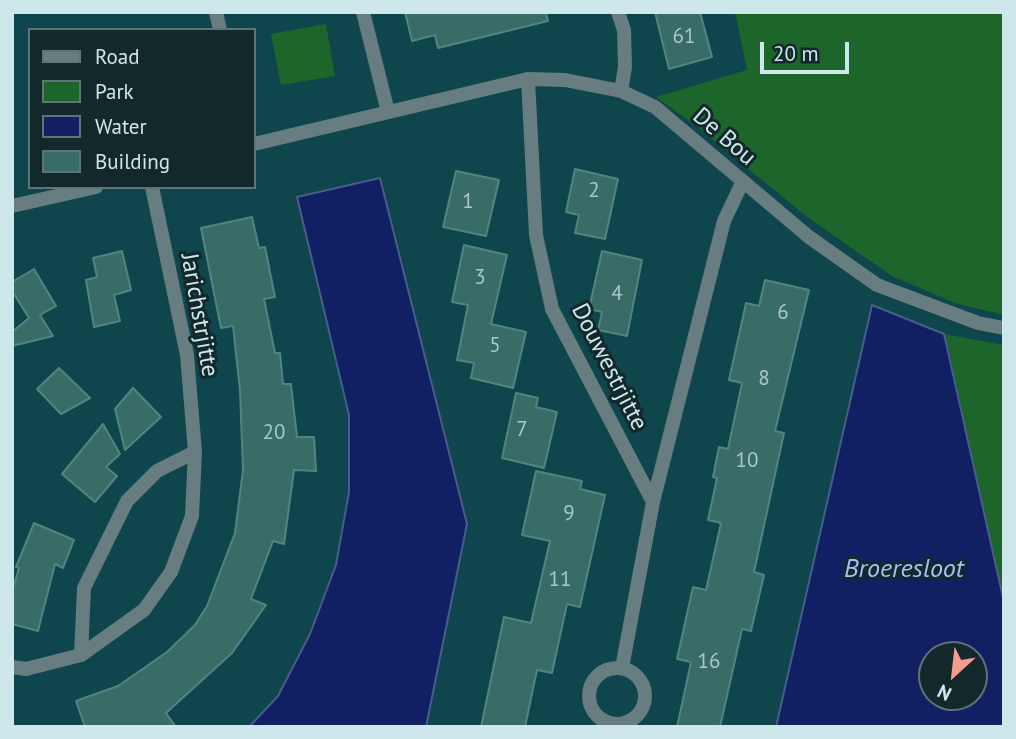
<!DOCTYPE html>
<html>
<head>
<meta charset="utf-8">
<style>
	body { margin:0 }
	#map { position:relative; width:1016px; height:739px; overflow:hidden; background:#0f454c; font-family:"PT Sans",sans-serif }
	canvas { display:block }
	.frame { position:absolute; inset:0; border:14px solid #cee7eb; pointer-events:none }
	.legend { position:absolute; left:28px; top:28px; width:228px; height:161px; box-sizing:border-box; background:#13282b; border:2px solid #5e7478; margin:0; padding:9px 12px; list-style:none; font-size:21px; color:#cee7eb }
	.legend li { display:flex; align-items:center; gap:14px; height:35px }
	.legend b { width:35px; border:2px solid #5e7478 }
	.north { position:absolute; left:918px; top:641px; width:70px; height:70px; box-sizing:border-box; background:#13282b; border:2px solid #5e7478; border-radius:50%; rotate:207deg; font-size:19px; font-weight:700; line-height:28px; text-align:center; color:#cee7eb }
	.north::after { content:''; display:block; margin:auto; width:24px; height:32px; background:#f59c91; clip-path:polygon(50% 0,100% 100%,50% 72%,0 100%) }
	.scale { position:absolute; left:760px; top:42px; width:89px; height:32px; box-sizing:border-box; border:4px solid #cee7eb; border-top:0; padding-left:9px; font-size:21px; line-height:24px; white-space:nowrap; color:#cee7eb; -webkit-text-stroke:5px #13282b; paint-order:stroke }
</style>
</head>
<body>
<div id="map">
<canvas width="1016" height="739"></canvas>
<div class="frame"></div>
<ul class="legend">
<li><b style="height:9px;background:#687d80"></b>Road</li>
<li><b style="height:19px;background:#1c662c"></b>Park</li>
<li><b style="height:19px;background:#102062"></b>Water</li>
<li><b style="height:19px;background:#3a6c67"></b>Building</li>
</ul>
<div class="north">N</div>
<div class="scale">20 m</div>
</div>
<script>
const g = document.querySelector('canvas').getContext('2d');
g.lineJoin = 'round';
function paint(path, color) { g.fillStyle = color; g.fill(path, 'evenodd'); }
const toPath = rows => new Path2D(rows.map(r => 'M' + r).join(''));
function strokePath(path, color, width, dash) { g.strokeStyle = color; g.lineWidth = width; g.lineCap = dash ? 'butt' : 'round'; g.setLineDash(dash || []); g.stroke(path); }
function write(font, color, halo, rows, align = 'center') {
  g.font = font + ' "PT Sans",sans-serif'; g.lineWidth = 6; g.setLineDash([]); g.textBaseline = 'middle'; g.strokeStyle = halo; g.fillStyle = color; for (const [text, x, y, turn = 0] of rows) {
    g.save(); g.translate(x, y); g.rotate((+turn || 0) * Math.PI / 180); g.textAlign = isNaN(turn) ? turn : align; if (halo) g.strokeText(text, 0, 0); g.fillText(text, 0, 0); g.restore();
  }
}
paint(toPath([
	[735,12,1004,12,1004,315,955,303,892,276,807,217,700,129,656,97,747,70],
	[326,24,335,76,281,85,271,34],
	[944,334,1004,345,1004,602,948,348]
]), '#1c662c');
const water = toPath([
	[380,178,467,524,426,727,249,727,278,696,310,634,336,565,349,492,349,415,297,197,380,178],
	[872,305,944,334,1004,602,1004,727,776,727,872,305],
	[932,655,974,655,974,697,932,697,932,655]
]);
paint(water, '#102062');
strokePath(water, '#495c8b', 2);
const building = toPath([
	[405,12,546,12,548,21,438,48,435,35,412,41,405,12],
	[655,12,700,12,712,57,669,69,655,12],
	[575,169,618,179,605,239,575,233,579,215,566,212,575,169],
	[456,171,499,180,486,236,443,227,456,171],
	[252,217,259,248,265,247,275,297,264,299,275,353,280,353,283,384,291,384,297,437,314,437,316,471,294,470,284,544,273,541,251,599,266,605,232,653,166,713,176,727,85,727,76,701,118,686,167,652,195,625,207,606,235,533,243,470,240,390,233,326,221,328,201,228,252,217],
	[464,245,507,255,491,324,526,332,513,388,471,378,474,363,457,360,468,305,452,302,464,245],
	[122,251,131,290,114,295,120,321,94,327,86,280,97,277,93,258,122,251],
	[602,251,642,260,627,336,598,330,602,312,589,309,602,251],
	[34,269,56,306,40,315,53,336,12,346,12,332,29,318,12,291,12,282,34,269],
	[765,280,809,290,775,431,784,433,754,572,764,575,751,631,742,629,720,727,677,727,691,662,677,659,693,587,706,590,721,523,708,520,717,478,713,477,719,447,728,449,742,383,729,380,746,303,759,306,765,280],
	[59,368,90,398,61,414,37,389,59,368],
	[133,388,161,417,125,450,115,409,133,388],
	[516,393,538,398,536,407,557,412,544,468,502,458,516,393],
	[103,424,120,454,106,467,117,476,95,502,62,474,103,424],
	[536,471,582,481,580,489,605,495,580,607,567,604,552,673,537,670,525,727,481,727,504,617,531,623,550,541,522,535,536,471],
	[34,523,74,540,63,568,55,564,38,631,12,624,12,592,19,568,16,567,34,523]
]);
paint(building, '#3a6c67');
strokePath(building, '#528580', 2);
strokePath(toPath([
	[216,12,220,30],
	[363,12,388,112],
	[618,12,624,30,625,67,621,91],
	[528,79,536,235,552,309,653,502],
	[81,655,84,588,127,501,157,471,195,452],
	[12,667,26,669,81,655,144,610,171,572,192,516,195,452,187,355,152,187],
	'589 696a28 28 0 1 1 56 0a28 28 0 1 1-56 0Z',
	[622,668,653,502,724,221,742,183]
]), '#687d80', 14);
strokePath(toPath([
	[254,144,528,79,565,80,621,91,655,107,809,237,877,285,978,323,1004,328],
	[12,206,96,187]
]), '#687d80', 14);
write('21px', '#a9c8ca', null, [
	["61",684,37],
	["2",594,191],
	["1",468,202],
	["3",480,278],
	["4",617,294],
	["6",783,313],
	["5",495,346],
	["8",764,379],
	["7",522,430],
	["20",274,433],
	["10",747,461],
	["9",569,514],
	["11",560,580],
	["16",709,662]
]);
write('24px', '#cee7eb', '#13282b', [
	["De Bou",724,137,41],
	["Jarichstrjitte",199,315,80],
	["Douwestrjitte",609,367,63]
]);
write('italic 26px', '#a7bffa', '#13282b', [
	["Broeresloot",904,570]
]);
</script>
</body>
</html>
